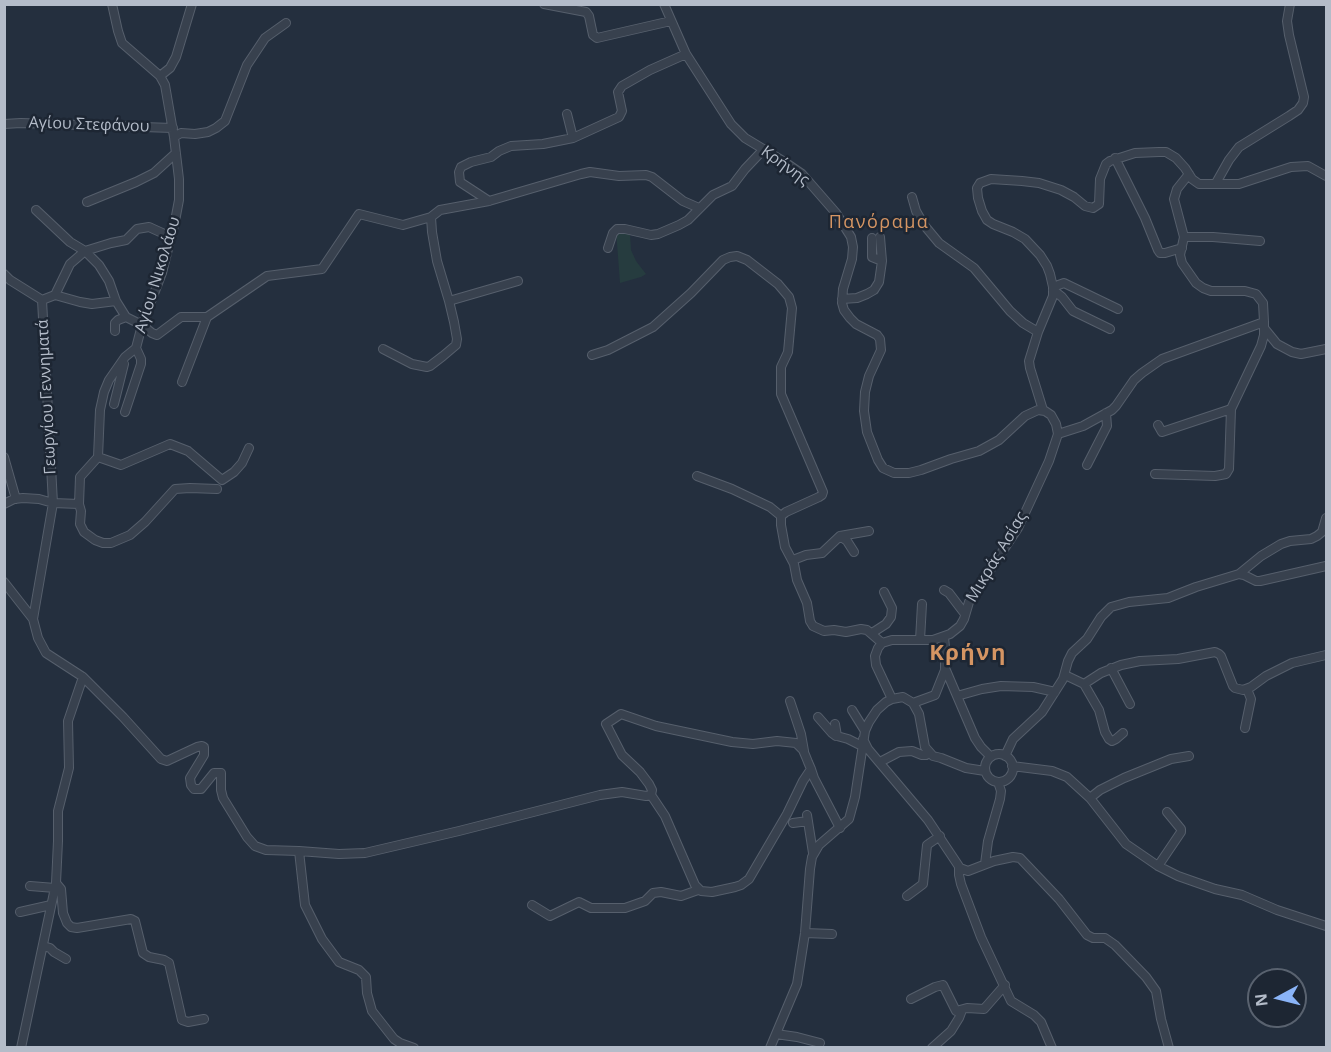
<!DOCTYPE html>
<html>
<head>
<meta charset="utf-8">
<style>
	body { margin:0 }
	#map { position:relative; width:1331px; height:1052px; overflow:hidden; background:#242f3e; font-family:"Open Sans",sans-serif }
	canvas { display:block }
	.frame { position:absolute; inset:0; border:6px solid #b4bcc9; pointer-events:none }
	.north { position:absolute; left:1247px; top:968px; width:60px; height:60px; box-sizing:border-box; background:#1d2633; border:2px solid #59626f; border-radius:50%; rotate:263deg; font-size:16px; font-weight:700; line-height:24px; text-align:center; color:#b4bcc9 }
	.north::after { content:''; display:block; margin:auto; width:21px; height:27px; background:#8ab4f8; clip-path:polygon(50% 0,100% 100%,50% 72%,0 100%) }
</style>
</head>
<body>
<div id="map">
<canvas width="1331" height="1052"></canvas>
<div class="frame"></div>
<div class="north">N</div>
</div>
<script>
const g = document.querySelector('canvas').getContext('2d');
g.lineJoin = 'round';
function paint(path, color) { g.fillStyle = color; g.fill(path, 'evenodd'); }
const toPath = rows => new Path2D(rows.map(r => 'M' + r).join(''));
function strokePath(path, color, width, dash) { g.strokeStyle = color; g.lineWidth = width; g.lineCap = dash ? 'butt' : 'round'; g.setLineDash(dash || []); g.stroke(path); }
function write(font, color, halo, rows, align = 'center') {
  g.font = font + ' "Open Sans",sans-serif'; g.lineWidth = 5; g.setLineDash([]); g.textBaseline = 'middle'; g.strokeStyle = halo; g.fillStyle = color; for (const [text, x, y, turn = 0] of rows) {
    g.save(); g.translate(x, y); g.rotate((+turn || 0) * Math.PI / 180); g.textAlign = isNaN(turn) ? turn : align; if (halo) g.strokeText(text, 0, 0); g.fillText(text, 0, 0); g.restore();
  }
}
paint(toPath([
	[616,230,630,234,631,250,636,261,646,274,641,277,620,283]
]), '#263c3f');
const minor = toPath([
	[544,4,586,12,589,16,593,35,597,38,671,21],
	[664,4,686,54,731,124,745,138,783,161,802,174,836,213,851,237,853,247,852,259,843,289,842,303,844,310,850,318,856,324,877,335,880,339,881,350,869,376,865,392,864,411,867,432,878,460,883,468,894,473,909,473,921,470,951,459,979,451,999,440,1025,416,1038,410,1045,411,1051,415,1056,424,1058,434,1049,461,1018,528,969,602,964,619,960,626,950,634,933,640,892,640,882,643,878,648,875,656,876,665,892,699,886,702,877,710,869,722,865,731,855,797,849,819,819,845,812,857,810,869,805,933,797,984,770,1048],
	[160,76,170,68,176,57,192,4],
	[567,114,573,138],
	[4,124,21,123,173,128],
	[174,137,181,133,195,134,208,132,216,128,225,121,247,65,265,38,286,23],
	[1115,158,1145,218,1158,250,1160,253,1165,253,1182,248],
	[1189,174,1177,189,1174,199,1184,237,1180,255,1182,263,1196,283,1203,288,1211,291,1245,291,1256,294,1263,303,1264,322],
	[1216,183,1229,160,1239,147,1289,116,1298,110,1303,103,1304,97,1289,35,1287,21,1290,4],
	[912,197,916,211,924,225,939,243,974,268,1010,311,1023,323,1038,332],
	[489,201,460,182,459,172,461,167,471,162,491,157,499,151,511,146,543,144,573,138,619,117,622,111,618,92,622,86,650,70,686,54],
	[87,202,136,182,154,173,176,153],
	[36,210,70,242,85,251,99,265,109,281,116,301,126,317,142,325,152,333,157,335,181,317,207,317,267,276,322,269,359,214,403,225,431,217],
	[1184,237,1213,237,1260,241],
	[872,238,872,257,882,261],
	[608,248,613,233,617,229,625,229,651,235,658,234,679,225,688,220,713,195,732,186,745,169,764,149],
	[4,274,10,280,42,300],
	[1053,287,1064,283,1118,309],
	[1053,290,1062,297,1073,311,1110,329],
	[55,295,80,302,92,304,116,301],
	[842,299,857,298,867,294,874,290,879,282,882,261,880,237],
	[42,300,55,295,70,264,85,251,111,243,126,240,137,229,149,227,171,237],
	[449,301,518,281],
	[1264,328,1277,344,1292,352,1301,354,1326,349],
	[115,331,115,323,118,320,126,317],
	[383,349,412,364,427,367,430,366,443,356,456,345,457,339,454,322,449,301,437,261,432,232,431,217,440,210,489,201,581,174,590,172,619,176,646,175,652,177,683,201,699,208],
	[592,355,608,350,653,327,691,293,723,260,730,257,737,256,747,260,778,284,789,297,792,308,788,352,781,367,781,394,823,492,822,495,819,497,786,512,781,516,781,525,785,547,794,564,797,580,807,603,810,621,813,626,824,631,834,630,846,632,861,629,867,630,882,643],
	[182,382,207,317],
	[114,404,124,364],
	[1043,410,1030,368,1029,361,1038,332,1053,296,1053,287,1050,274,1047,266,1040,255,1025,239,1013,232,993,224,987,220,982,211,978,198,977,188,980,183,991,179,1022,181,1039,183,1061,190,1074,197,1085,206,1093,208,1099,204,1100,179,1106,164,1110,161,1135,153,1159,152,1166,152,1176,158,1185,168,1192,179,1199,184,1239,184,1291,167,1308,166,1326,176],
	[125,412,141,364,141,359,136,348],
	[1158,425,1162,432,1231,409],
	[1058,434,1083,426,1112,410,1116,406,1134,380,1142,373,1162,359,1264,322,1264,335,1261,346,1231,409,1229,469,1226,474,1215,476,1155,474],
	[4,457,16,499],
	[98,457,121,465,170,444,188,451,222,480,234,472,242,463,249,448],
	[1087,465,1107,426,1106,413],
	[697,476,732,489,770,507,781,516],
	[4,504,14,499,23,498,39,499,53,503,79,504,80,477,98,457,100,410,104,392,109,380,125,357,136,348,142,325,162,273,175,221,179,200,179,179,174,137,165,85,160,76,122,43,118,31,112,4],
	[79,504,81,511,80,524,84,532,95,540,103,543,111,543,130,535,145,522,175,489,190,488,217,489],
	[840,536,847,541,854,552],
	[793,560,806,555,822,553,840,536,869,531],
	[1239,574,1261,556,1281,544,1290,541,1311,539,1317,536,1322,532,1326,518],
	[4,582,33,619,38,638,46,653,83,677,68,721,69,768,58,811,58,841,56,883,21,1048],
	[944,590,949,593,965,614],
	[33,619,53,503,42,300],
	[872,633,886,624,891,617,892,608,884,592],
	[944,637,945,647,945,668,957,696,982,689,1001,686,1033,687,1055,692],
	[920,640,922,604],
	[1111,668,1130,704],
	[1065,675,1084,684,1101,673,1121,665,1140,661,1178,659,1215,652,1219,654,1221,656,1233,686,1235,688,1243,690,1251,687,1266,676,1292,663,1326,655],
	[83,677,123,717,161,759,167,761,197,747,202,746,204,747,204,755,190,778,191,785,194,789,201,789,214,773,221,773,221,790,223,798,247,837,255,846,266,850,299,851,305,905,322,939,339,962,359,970,366,977,367,993,372,1011,394,1039,400,1043,414,1048],
	[1084,684,1099,710,1105,732,1109,739,1112,741,1116,739,1123,733],
	[957,696,975,738,981,747,991,757],
	[892,699,903,697,913,703,919,714,925,747,933,756,941,758,966,768,985,771],
	[790,701,801,734,804,751],
	[913,703,935,695,945,670],
	[852,710,865,731],
	[818,717,832,733,836,736],
	[835,724,837,736,848,739,862,746],
	[1245,728,1251,699,1247,689],
	[863,739,868,749,928,820,960,868,968,871,994,861,1013,857,1020,858,1059,899,1087,935,1093,938,1105,938,1115,945,1146,977,1156,991,1161,1019,1169,1048],
	'985 768a14 14 0 1 1 28 0a14 14 0 1 1-28 0Z',
	[1005,756,1013,739,1042,712,1063,679,1068,661,1072,653,1087,639,1101,617,1111,607,1129,602,1168,598,1196,587,1239,574,1244,575,1256,581,1260,581,1326,566],
	[880,762,899,752,912,751,922,755,926,755,929,753],
	[1012,766,1052,771,1067,777,1090,798,1126,844,1158,866,1178,876,1215,889,1242,895,1277,910,1326,926],
	[811,769,803,781,787,814,749,879,741,885,735,887,712,892,701,891,695,885,665,816,651,795,652,790,649,784,640,772,622,755,606,724,621,714,656,726,732,742,753,744,777,741,796,743,803,750,806,757,808,762,811,769,814,778,840,828],
	[1090,798,1100,790,1124,778,1171,759,1189,756],
	[807,815,813,853],
	[793,823,808,821],
	[299,851,339,854,365,853,459,831,600,795,622,792,646,796,651,795],
	[985,864,988,841,1000,799,1001,791,998,782],
	[1158,866,1181,832,1181,829,1167,812],
	[959,867,959,875,961,884,981,937,1011,1001,1034,1015,1041,1022,1052,1048],
	[56,883,61,889,63,913,67,923,71,927,77,928,131,919,135,921,143,953,149,957,164,960,169,963,182,1020,188,1022,204,1019],
	[30,886,55,888],
	[907,896,923,884,927,845,940,836],
	[532,905,550,916,579,902,591,908,625,908,645,901,653,893,661,892,681,896,698,890],
	[20,912,51,905],
	[805,933,832,934],
	[43,946,50,948,54,952,66,959],
	[911,999,935,987,943,985,956,1011,967,1008,984,1009,1005,985],
	[776,1034,797,1037,820,1043],
	[932,1048,951,1031,959,1018,962,1010]
]);
strokePath(minor, '#565f6c', 10);
strokePath(minor, '#38414e', 8);
write('16px', '#b4bcc9', '#1d2633', [
	["Αγίου Στεφάνου",89,125,2],
	["Κρήνης",785,166,36],
	["Αγίου Νικολάου",158,275,-73],
	["Γεωργίου Γεννηματά",47,397,-93],
	["Μικράς Ασίας",997,557,-59]
]);
g.letterSpacing = '1.5px';
write('18px', '#d59563', '#1d2633', [
	["Πανόραμα",879,223]
]);
g.letterSpacing = '0px';
g.letterSpacing = '1.5px';
write('bold 22px', '#d59563', '#1d2633', [
	["Κρήνη",968,654]
]);
g.letterSpacing = '0px';
</script>
</body>
</html>
